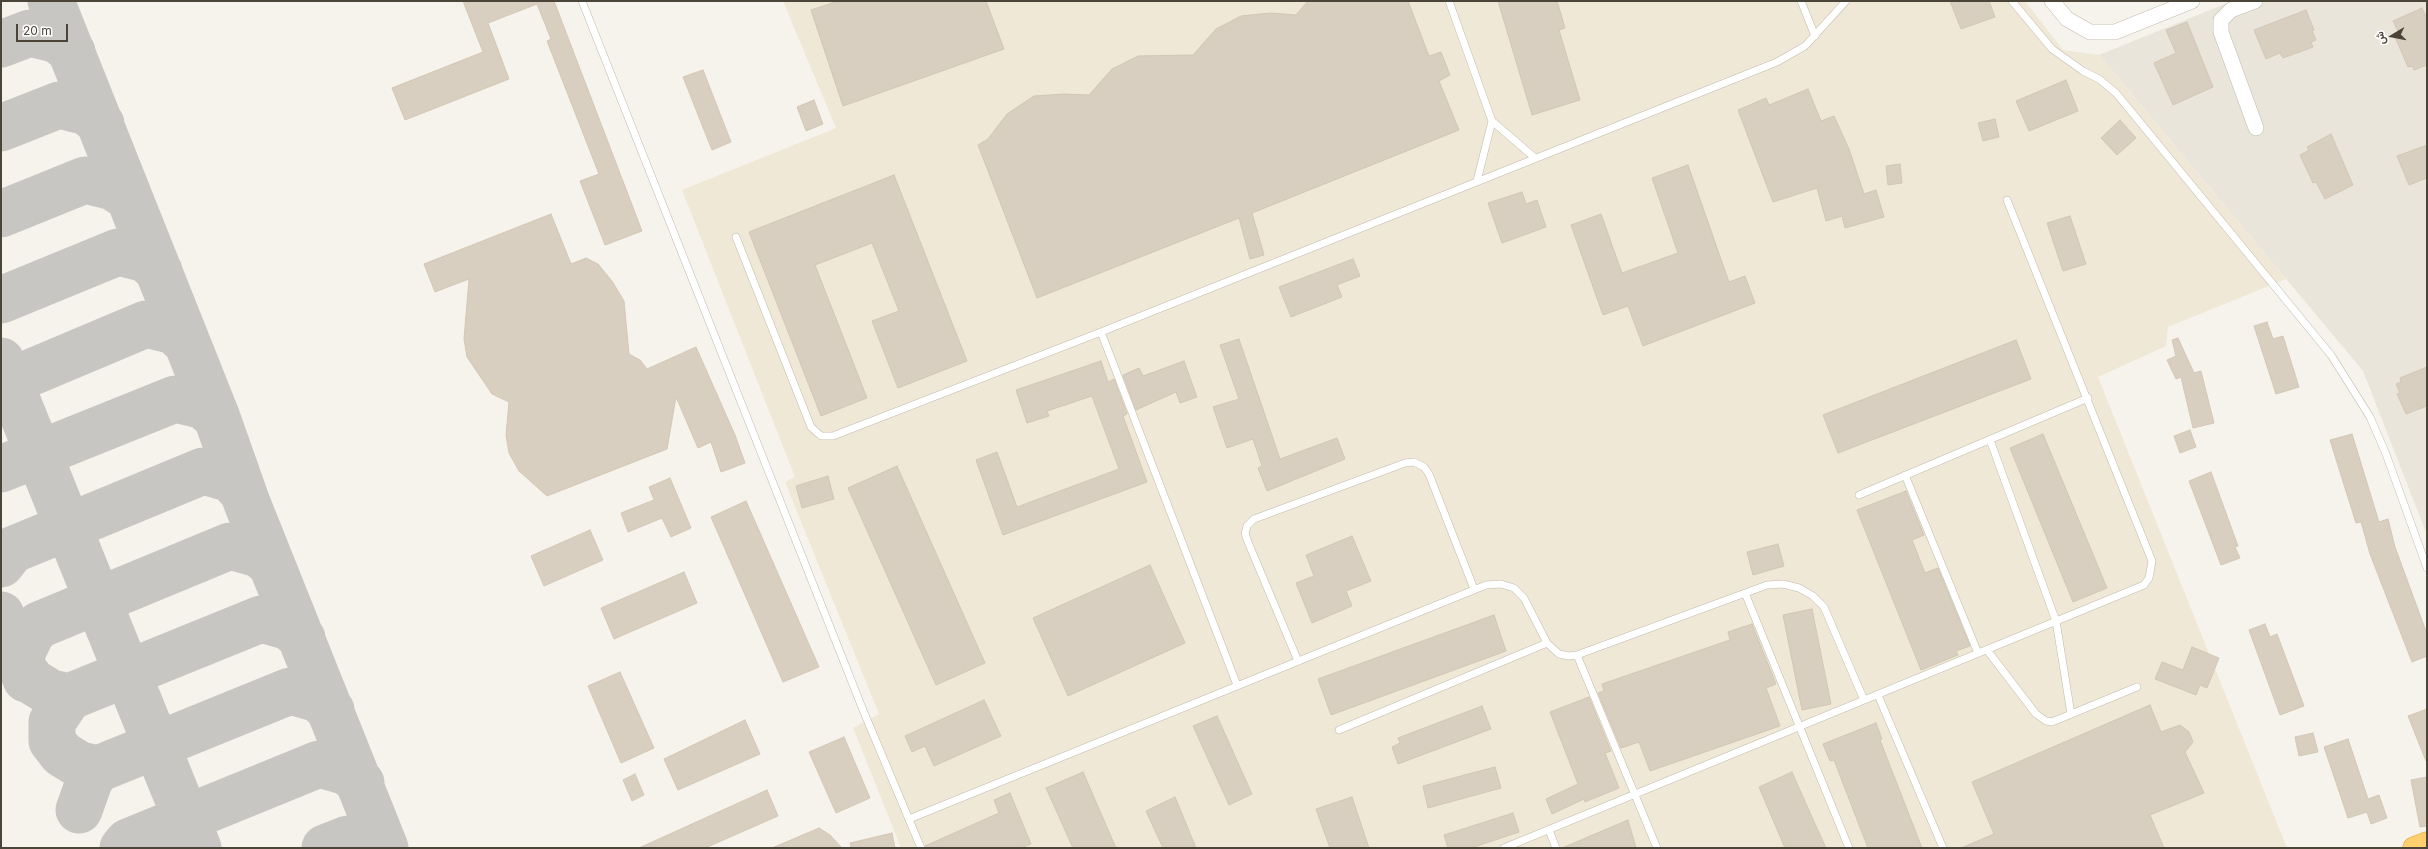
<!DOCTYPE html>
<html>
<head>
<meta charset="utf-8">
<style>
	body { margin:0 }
	#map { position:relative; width:2428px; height:849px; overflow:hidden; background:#f6f3ec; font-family:Inter,Vazirmatn,sans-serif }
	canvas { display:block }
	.frame { position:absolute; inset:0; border:2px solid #4b4439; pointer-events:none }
	.north { position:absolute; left:2372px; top:16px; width:40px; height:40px; -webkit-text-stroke:3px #fff; paint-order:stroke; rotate:260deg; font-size:11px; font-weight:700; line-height:16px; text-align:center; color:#4b4439 }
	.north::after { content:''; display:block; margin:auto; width:14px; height:18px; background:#4b4439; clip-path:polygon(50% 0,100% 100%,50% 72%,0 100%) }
	.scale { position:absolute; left:16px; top:24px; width:52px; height:18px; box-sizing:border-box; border:2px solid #4b4439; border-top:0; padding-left:5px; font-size:12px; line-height:14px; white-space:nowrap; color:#4b4439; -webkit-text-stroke:3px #fff; paint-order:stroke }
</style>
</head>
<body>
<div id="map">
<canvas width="2428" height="849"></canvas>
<div class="frame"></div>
<div class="north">ش</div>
<div class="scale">20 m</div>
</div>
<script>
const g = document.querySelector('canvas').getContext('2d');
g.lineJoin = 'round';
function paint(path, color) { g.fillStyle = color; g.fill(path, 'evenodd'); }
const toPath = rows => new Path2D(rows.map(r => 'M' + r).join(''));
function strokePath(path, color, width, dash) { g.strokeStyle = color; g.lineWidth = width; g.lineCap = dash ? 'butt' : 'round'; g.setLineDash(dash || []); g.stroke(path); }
paint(toPath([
	[2232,1,2427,1,2427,535,2363,371,2099,55]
]), '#eae5da');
paint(toPath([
	[783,1,2025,1,2063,50,2099,55,2286,279,2168,327,2166,346,2098,377,2287,848,901,848,853,728,879,714,785,482,795,477,682,190,836,128]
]), '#efe8d6');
strokePath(toPath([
	[51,1,217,418,247,503,385,848],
	[1,44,30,33,58,40,72,52],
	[1,128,59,105,87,112,101,124],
	[1,214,85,180,113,187,128,197],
	[1,300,118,252,146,259,159,271],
	[1,361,198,848],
	[1,385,146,324,174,331,187,343],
	[1,469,175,399,204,406,217,418],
	[1,564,12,550,203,471,231,479,242,491],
	[1,615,26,679],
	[69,697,51,693,33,682,20,666,23,650,31,634,39,625,230,546,259,554,272,565],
	[98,769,80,765,62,754,52,741,52,722,69,697,261,619,289,627,302,638],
	[79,810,90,779,98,769,290,691,318,699,331,710],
	[123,848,128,842,319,764,347,772,361,783],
	[325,848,348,839,361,841,378,848]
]), '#c8c6c3', 47);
const building = toPath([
	[463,1,554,1,642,231,605,245,580,181,599,174,547,41,551,39,537,4,488,23,509,79,405,120,392,88,483,52,463,1],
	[838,1,986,1,1004,49,843,106,811,10,838,1],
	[1308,1,1408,1,1429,56,1441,52,1450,75,1439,81,1459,130,1252,213,1264,255,1250,259,1239,218,1037,298,978,145,988,139,1007,114,1034,96,1064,94,1089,95,1112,69,1138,56,1193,55,1216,29,1241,16,1270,13,1296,15,1308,1],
	[1498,1,1557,1,1565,28,1559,30,1580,100,1532,115,1498,1],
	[1950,1,1989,1,1995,17,1961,29,1950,1],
	[2422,8,2427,18,2427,65,2414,70,2412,66,2408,67,2395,37,2400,35,2393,21,2422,8],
	[2306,10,2314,30,2312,31,2316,40,2311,42,2313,47,2283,58,2280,53,2266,59,2254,30,2306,10],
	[2187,22,2213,87,2173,105,2154,63,2176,53,2166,30,2187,22],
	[703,70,731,142,712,150,683,77,703,70],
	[2066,80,2078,111,2029,131,2016,101,2066,80],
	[1808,89,1821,121,1834,116,1849,149,1864,194,1876,190,1884,217,1845,228,1842,216,1826,221,1817,188,1773,202,1738,110,1766,98,1769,105,1808,89],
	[814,100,823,124,806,131,797,107,814,100],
	[1995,119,1999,137,1983,141,1978,123,1995,119],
	[2120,120,2136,138,2117,155,2101,138,2120,120],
	[2331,134,2353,185,2325,199,2316,182,2313,183,2300,155,2309,150,2307,147,2331,134],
	[2427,145,2427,178,2409,185,2397,156,2427,145],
	[1900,164,1902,183,1888,185,1886,166,1900,164],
	[1688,165,1729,282,1745,276,1755,303,1643,346,1628,306,1603,315,1571,225,1601,214,1622,273,1678,253,1652,178,1688,165],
	[894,175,967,361,898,388,872,321,899,311,872,243,815,265,867,398,821,416,749,232,894,175],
	[1522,192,1526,204,1537,200,1546,227,1502,243,1488,203,1522,192],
	[551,214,571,264,586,258,598,264,612,281,624,301,629,354,640,360,647,369,696,347,735,435,745,463,721,472,711,442,698,448,676,397,667,449,547,496,519,471,509,453,506,435,509,402,492,394,467,357,464,339,469,279,435,292,424,264,551,214],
	[2070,216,2086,264,2063,271,2047,223,2070,216],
	[1353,259,1360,276,1337,285,1342,297,1291,317,1279,287,1353,259],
	[2267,322,2273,339,2283,336,2299,387,2276,394,2254,326,2267,322],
	[2178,338,2194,373,2201,371,2214,423,2193,428,2181,377,2176,379,2167,360,2176,356,2172,340,2178,338],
	[1239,339,1280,459,1337,438,1345,459,1267,491,1258,468,1262,466,1253,439,1227,448,1213,407,1239,399,1220,345,1239,339],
	[2016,340,2031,379,1838,453,1823,415,2016,340],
	[1101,361,1108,382,1114,379,1127,414,1123,416,1147,482,1003,535,976,460,997,452,1017,507,1119,469,1092,396,1047,411,1049,416,1027,423,1016,390,1101,361],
	[1184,361,1197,397,1180,403,1176,392,1136,410,1123,375,1139,368,1143,376,1184,361],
	[2427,367,2427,406,2406,414,2397,394,2400,393,2396,384,2401,382,2400,378,2427,367],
	[2190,430,2196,447,2180,453,2174,436,2190,430],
	[2043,434,2107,588,2073,602,2010,448,2043,434],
	[2352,434,2379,522,2388,519,2395,547,2427,634,2427,656,2412,662,2370,554,2361,522,2356,523,2330,440,2352,434],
	[897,466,985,663,936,685,848,488,897,466],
	[2211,472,2238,546,2235,547,2240,558,2221,565,2189,481,2211,472],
	[828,476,834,499,802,508,796,486,828,476],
	[670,478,691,528,671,537,662,518,628,532,621,513,654,500,649,487,670,478],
	[1906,491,1924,535,1912,540,1925,573,1938,568,1970,646,1956,651,1958,655,1921,670,1857,510,1906,491],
	[746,501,819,667,783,682,711,517,746,501],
	[590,530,603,560,544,586,531,556,590,530],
	[1352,536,1371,581,1346,591,1352,606,1312,623,1296,583,1314,576,1306,555,1352,536],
	[1778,544,1784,566,1753,575,1747,552,1778,544],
	[1150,565,1185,643,1068,696,1033,618,1150,565],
	[684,572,697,603,614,639,601,608,684,572],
	[1812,609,1831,704,1802,710,1783,615,1812,609],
	[1494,615,1506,651,1331,715,1318,679,1494,615],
	[1752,624,1776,684,1766,688,1780,726,1650,771,1639,742,1621,748,1598,693,1604,691,1602,684,1730,640,1728,632,1752,624],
	[2265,624,2270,637,2277,634,2304,706,2280,715,2249,630,2265,624],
	[2192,647,2219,658,2207,688,2200,685,2196,695,2155,679,2162,662,2183,670,2192,647],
	[620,672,654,748,621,763,588,686,620,672],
	[1589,697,1611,751,1605,753,1619,788,1585,802,1584,799,1552,814,1546,799,1578,784,1550,712,1589,697],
	[984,700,1001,736,934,766,925,746,912,752,905,736,984,700],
	[2150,705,2161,732,2180,725,2189,732,2193,742,2185,752,2204,793,2150,815,2164,848,1961,848,1994,834,1972,782,2150,705],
	[1482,706,1491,729,1398,764,1392,747,1400,743,1398,738,1482,706],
	[2427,709,2427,761,2426,761,2408,716,2427,709],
	[1217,716,1252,794,1229,805,1193,726,1217,716],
	[745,720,760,754,678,790,664,759,745,720],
	[1876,723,1882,739,1880,740,1922,848,1868,848,1834,760,1830,761,1823,744,1876,723],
	[2313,733,2318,752,2299,756,2295,737,2313,733],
	[844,737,870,798,836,813,809,752,844,737],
	[2348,739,2368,799,2379,795,2387,818,2371,824,2367,812,2348,818,2324,747,2348,739],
	[1495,767,1501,788,1428,808,1423,786,1495,767],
	[1083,772,1116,848,1073,848,1046,788,1083,772],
	[1792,772,1807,806,1826,848,1785,848,1779,834,1759,787,1792,772],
	[635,774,644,795,632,801,623,780,635,774],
	[2427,777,2427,826,2420,827,2411,780,2427,777],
	[767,790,778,816,705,848,639,848,767,790],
	[1010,793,1031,844,1021,848,926,848,925,846,999,813,994,800,1010,793],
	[1175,797,1187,826,1196,848,1163,848,1146,811,1175,797],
	[1352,797,1369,848,1330,848,1316,809,1352,797],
	[1513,813,1519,832,1471,848,1448,848,1444,835,1513,813],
	[1628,820,1636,848,1562,848,1628,820],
	[819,828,830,835,842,848,772,848,819,828],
	[892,833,895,848,851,848,850,843,892,833]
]);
paint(building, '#d8cfc1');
strokePath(building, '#d3c7b4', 1);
const lane = toPath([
	[582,1,863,710,921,848],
	[1449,1,1492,121,1535,158],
	[1801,1,1815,36],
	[2012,1,2052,49,2083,71,2099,79,2116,93,2331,355,2370,417,2386,454,2427,568],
	[1477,181,1492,121],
	[736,237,811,427,821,436,833,436,1101,332,1777,62,1805,46,1846,1],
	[1101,332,1237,685],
	[1990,440,2056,621,2071,714],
	[1905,475,1978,653],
	[1859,495,2088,398],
	[1745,593,1849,848],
	[1987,650,2036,714,2046,721,2052,722,2137,687],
	[1577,655,1657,848],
	[1298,661,1248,542,1245,534,1247,526,1254,519,1405,463,1414,462,1424,467,1429,474,1474,589],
	[1878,695,1943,848],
	[1339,730,1547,643],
	[909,819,1486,585,1501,584,1514,588,1524,598,1547,643,1559,654,1568,656,1577,655,1767,585,1783,584,1799,588,1813,596,1824,607,1864,700],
	[1549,830,1556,848],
	[1504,848,2144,585,2149,578,2152,561,2007,200]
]);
const street = toPath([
	[2052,1,2067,19,2090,32,2115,32,2192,1],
	[2255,1,2231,10,2221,20,2221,32,2256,128]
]);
const highway = toPath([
	[2414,848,2427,843]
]);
strokePath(lane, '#c2bbae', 8);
strokePath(street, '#c2bbae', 16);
strokePath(highway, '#e0a43c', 23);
strokePath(lane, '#fff', 7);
strokePath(street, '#fff', 15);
strokePath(highway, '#ffcf6e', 22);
</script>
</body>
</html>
